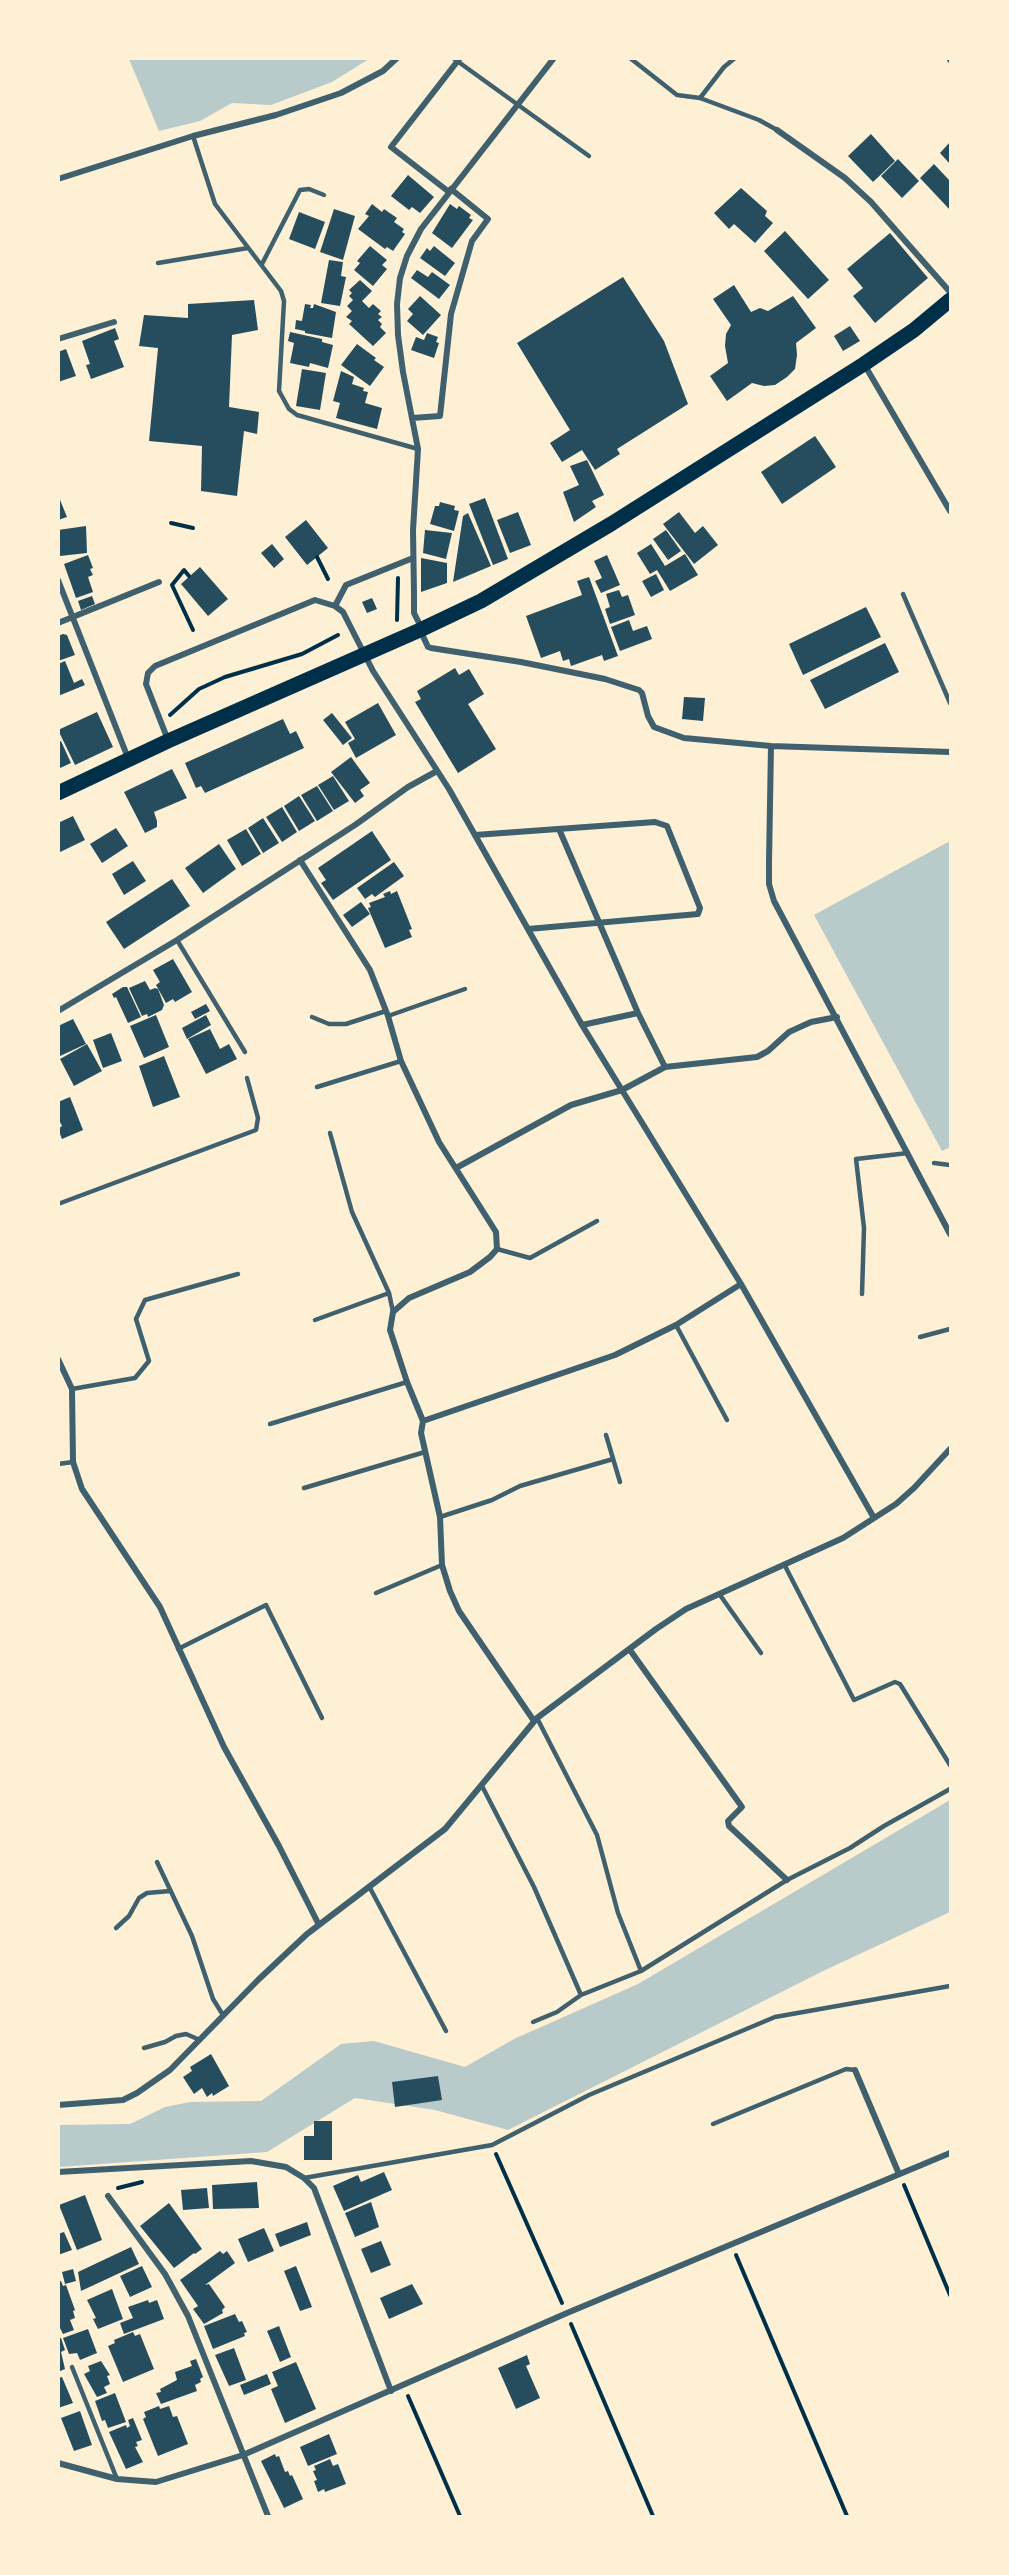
<!DOCTYPE html>
<html>
<head>
<meta charset="utf-8">
<style>
	body { margin:0 }
	#map { position:relative; width:1009px; height:2575px; overflow:hidden; background:#fdf0d5; font-family:"Open Sans",sans-serif }
	canvas { display:block }
	.frame { position:absolute; inset:0; border:60px solid #fdf0d5; pointer-events:none }
</style>
</head>
<body>
<div id="map">
<canvas width="1009" height="2575"></canvas>
<div class="frame"></div>
</div>
<script>
const g = document.querySelector('canvas').getContext('2d');
g.lineJoin = 'round';
function paint(path, color) { g.fillStyle = color; g.fill(path, 'evenodd'); }
const toPath = rows => new Path2D(rows.map(r => 'M' + r).join(''));
function strokePath(path, color, width, dash) { g.strokeStyle = color; g.lineWidth = width; g.lineCap = dash ? 'butt' : 'round'; g.setLineDash(dash || []); g.stroke(path); }
paint(toPath([
	[129,59,369,59,332,82,271,105,232,103,200,121,159,131],
	[950,841,950,1147,942,1151,814,915],
	[950,1800,950,1912,823,1971,508,2130,435,2110,355,2098,267,2152,59,2167,58,2125,130,2124,165,2107,190,2102,261,2101,341,2044,374,2041,465,2067,514,2039,638,1984]
]), '#b9caca');
paint(toPath([
	[871,134,895,161,873,182,848,156],
	[950,142,950,164,940,153],
	[898,159,919,181,902,198,881,176],
	[934,164,950,181,950,210,920,178],
	[408,175,434,197,420,213,412,207,409,210,391,196],
	[741,188,767,211,765,216,773,223,755,243,734,224,729,229,714,213],
	[372,204,382,212,384,209,397,218,394,222,404,229,402,232,405,234,393,251,387,247,385,249,358,229,369,216,365,214],
	[450,204,457,209,459,206,471,215,469,218,473,220,452,248,432,233],
	[334,209,355,216,343,260,320,252],
	[299,212,325,222,315,249,289,239],
	[785,231,829,280,808,299,764,251],
	[890,233,928,278,875,323,853,296,863,288,847,269],
	[370,246,387,260,382,265,387,269,373,286,354,270,360,263,357,261],
	[434,246,455,263,445,276,420,258,427,248,430,251],
	[329,260,343,262,341,276,346,277,340,306,321,303],
	[417,270,428,277,432,272,450,285,439,299,411,278],
	[623,277,664,341,688,404,617,449,620,454,595,470,582,450,562,462,550,443,570,430,517,343],
	[360,280,372,291,362,301,369,308,373,304,381,311,378,314,382,317,378,320,382,324,380,327,386,333,373,346,349,324,352,321,346,317,352,311,347,306,353,300,349,296,352,293,349,290],
	[734,285,751,312,760,308,768,311,793,296,816,328,796,343,797,355,795,369,787,377,775,385,764,386,752,383,727,401,710,376,728,363,725,346,726,334,731,325,713,299],
	[420,296,441,315,423,335,407,321,413,314,408,309],
	[254,300,258,330,232,335,229,407,259,412,257,434,244,431,237,496,201,491,202,446,149,441,158,348,139,346,144,315,188,318,188,304],
	[305,304,311,305,310,308,313,308,314,304,336,312,332,338,305,333,305,331,295,329,296,320,302,321],
	[850,326,860,341,843,351,834,336],
	[115,328,119,339,114,341,124,367,91,379,86,365,90,364,82,341],
	[290,332,322,339,322,342,333,345,328,368,310,363,309,367,290,363,294,343,288,341],
	[427,333,438,337,436,342,439,343,434,358,411,350,416,337,424,340],
	[357,344,376,358,374,360,384,367,370,386,341,365],
	[66,349,76,376,58,382,58,352],
	[302,369,326,373,320,410,296,406],
	[341,371,354,377,352,384,364,388,363,391,368,392,365,403,382,408,377,429,336,418,340,403,333,401],
	[815,436,836,467,782,504,761,472],
	[587,460,604,495,592,501,596,507,574,522,563,492,579,485,570,466],
	[58,495,67,517,58,520],
	[485,498,508,559,493,565,469,504],
	[440,502,455,506,454,510,459,511,454,531,430,524,435,506,439,506],
	[518,512,531,545,510,553,497,520],
	[679,512,695,533,703,526,718,545,694,564,663,524],
	[468,513,491,566,453,582,463,516],
	[306,520,328,548,307,565,285,537],
	[86,526,87,553,60,556,58,530],
	[425,530,452,533,446,559,423,553],
	[666,530,681,551,668,560,653,539],
	[272,544,284,559,274,568,261,553],
	[651,544,665,566,685,554,698,575,670,591,657,570,650,574,637,553],
	[88,555,93,568,90,569,93,575,88,577,93,592,76,598,64,564],
	[607,555,620,585,601,593,595,581,602,578,594,561],
	[421,558,447,563,447,583,421,592],
	[200,567,228,599,208,616,181,584],
	[656,574,664,590,651,597,642,581],
	[589,577,618,656,604,661,602,655,571,666,569,659,563,661,560,651,541,658,526,616,582,595,577,581],
	[619,590,622,597,628,595,635,615,610,624,605,609,610,607,606,594],
	[92,596,95,604,81,610,78,601],
	[372,598,377,609,367,613,362,602],
	[866,607,881,637,803,675,789,644],
	[629,620,633,631,647,626,652,639,620,651,611,627],
	[63,634,67,635,75,655,58,661,58,636],
	[885,643,899,672,825,709,810,680],
	[65,661,74,683,82,679,85,685,58,696,58,664],
	[455,668,459,675,469,669,484,694,468,704,496,749,458,773,415,702,421,699,417,691],
	[684,697,705,698,703,721,682,719],
	[378,703,396,735,356,758,348,743,355,739,345,722],
	[97,712,113,747,75,765,58,730],
	[332,713,352,738,343,745,323,720],
	[283,719,290,734,296,731,304,748,205,793,201,786,196,788,185,763],
	[61,741,71,763,58,769,58,742],
	[351,757,370,783,360,790,364,796,355,803,331,772],
	[172,769,187,798,154,812,157,821,157,827,145,833,124,792],
	[333,776,349,801,334,810,318,785],
	[317,786,333,811,317,821,301,795],
	[299,796,315,821,299,831,284,806],
	[282,807,297,832,282,842,266,817],
	[73,816,85,840,58,853,58,823],
	[263,818,279,843,263,853,248,828],
	[116,828,128,846,102,863,90,844],
	[246,829,261,854,242,866,227,840],
	[372,831,391,860,333,900,321,883,326,880,318,868],
	[219,844,236,869,203,893,185,868],
	[133,861,146,881,124,895,112,874],
	[394,862,404,876,375,897,372,894,365,899,357,888],
	[172,879,190,906,124,949,106,922],
	[390,891,391,894,397,891,412,929,409,930,412,937,385,948,368,908,371,907,369,903,385,897,383,894],
	[361,902,370,914,352,927,343,915],
	[173,959,192,992,175,1002,173,999,166,1003,156,985,160,982,153,970],
	[145,981,150,990,155,988,158,989,164,1005,162,1010,148,1017,147,1014,142,1016,129,988],
	[123,987,127,987,141,1017,128,1023,116,997,114,998,112,994],
	[206,1004,210,1011,195,1019,191,1012],
	[156,1015,169,1047,144,1058,130,1026],
	[206,1015,211,1025,187,1039,182,1028],
	[73,1019,86,1044,60,1056,58,1026],
	[210,1029,220,1049,229,1044,237,1059,206,1074,188,1039],
	[111,1033,122,1061,103,1068,93,1040],
	[87,1044,102,1071,74,1086,60,1059],
	[164,1056,180,1097,153,1107,139,1066],
	[70,1097,83,1130,62,1139,58,1129,62,1126,58,1118,58,1102],
	[211,2054,229,2086,213,2096,212,2093,207,2097,202,2088,194,2094,183,2077,192,2071,190,2067],
	[438,2076,442,2100,395,2107,392,2082],
	[314,2121,332,2121,332,2160,304,2160,304,2136,314,2136],
	[384,2172,392,2190,344,2211,333,2186,358,2175,361,2182],
	[257,2182,259,2208,213,2209,212,2185],
	[207,2188,209,2208,183,2210,181,2190],
	[85,2195,102,2240,77,2250,59,2205],
	[371,2202,379,2227,355,2237,345,2213],
	[169,2203,202,2249,195,2254,194,2253,174,2268,140,2226],
	[307,2222,311,2235,280,2247,275,2234],
	[264,2228,274,2251,248,2262,238,2239],
	[64,2232,72,2250,58,2255,58,2234],
	[381,2241,391,2265,371,2273,361,2249],
	[131,2247,139,2264,81,2291,78,2272],
	[220,2251,223,2254,227,2251,235,2263,205,2285,209,2284,225,2307,222,2310,223,2313,204,2324,193,2309,198,2306,180,2280],
	[142,2266,152,2287,130,2297,120,2276],
	[296,2266,312,2307,300,2311,284,2271],
	[73,2269,76,2281,65,2284,62,2272],
	[61,2281,63,2286,66,2285,75,2310,73,2311,75,2318,70,2320,74,2330,63,2334,58,2324,58,2282],
	[412,2284,423,2304,389,2319,380,2298],
	[112,2289,123,2319,98,2329,93,2319,96,2318,87,2300],
	[148,2300,149,2303,157,2300,164,2319,124,2334,120,2323,133,2318,128,2307],
	[235,2314,239,2322,242,2321,247,2332,244,2333,245,2336,213,2349,204,2326],
	[279,2326,291,2357,280,2362,267,2331],
	[88,2329,97,2353,80,2360,77,2353,69,2354,63,2338],
	[133,2332,135,2336,140,2334,154,2369,123,2382,108,2346,115,2343,114,2340],
	[61,2338,65,2350,61,2352,65,2369,58,2372,58,2339],
	[234,2348,246,2380,229,2386,215,2355],
	[527,2355,530,2364,526,2366,540,2398,516,2409,498,2368],
	[196,2359,203,2377,200,2379,201,2382,195,2385,197,2391,161,2404,156,2393,161,2392,160,2389,177,2380,175,2372,192,2366,190,2361],
	[101,2361,110,2375,107,2376,110,2384,104,2387,107,2393,97,2397,84,2374,90,2371,88,2366],
	[296,2362,316,2409,285,2423,271,2389,278,2386,272,2372],
	[267,2374,271,2384,244,2395,240,2385],
	[62,2377,73,2403,58,2408,58,2378],
	[115,2393,126,2422,108,2428,105,2420,102,2421,95,2401],
	[159,2406,160,2409,169,2406,173,2417,177,2416,188,2444,158,2456,143,2419,146,2417,144,2412],
	[80,2411,92,2445,74,2451,61,2418],
	[133,2418,142,2440,136,2442,138,2446,135,2447,143,2462,126,2469,109,2432,126,2425,127,2428,130,2426,128,2420],
	[329,2434,337,2454,308,2466,300,2447],
	[275,2454,276,2457,279,2456,285,2472,288,2471,290,2476,292,2475,303,2499,284,2508,261,2461],
	[330,2459,333,2466,338,2464,346,2484,325,2492,324,2489,318,2492,314,2481,317,2480,313,2471,316,2470,314,2466]
]), '#264d5e');
strokePath(toPath([
	[171,523,193,528],
	[317,557,328,579],
	[189,576,184,570,172,585,193,630],
	[397,620,398,578],
	[170,715,199,689,225,677,302,654,338,635],
	[496,2154,562,2303],
	[904,2185,950,2295],
	[118,2188,142,2182],
	[736,2255,847,2516],
	[571,2324,653,2516],
	[408,2396,460,2516]
]), '#003049', 4);
strokePath(toPath([
	[453,58,589,156],
	[630,58,677,95,700,98,759,120,777,130],
	[700,98,724,67,735,58],
	[193,136,215,204,281,291,284,301,279,391,289,409,297,415,418,449],
	[158,263,248,248],
	[262,264,300,190,309,189,324,195],
	[903,594,950,703],
	[177,940,245,1052],
	[388,1016,465,989],
	[312,1017,329,1024,346,1024,386,1011],
	[317,1087,401,1061],
	[330,1133,352,1212,389,1293,393,1312],
	[934,1163,950,1165],
	[58,1204,256,1130,258,1118,247,1078],
	[497,1249,530,1258,597,1221],
	[862,1294,864,1228,856,1159,908,1153],
	[315,1320,389,1293],
	[676,1325,727,1420],
	[920,1337,950,1329],
	[72,1389,135,1378,149,1361,136,1319,145,1300,238,1274],
	[270,1424,407,1382],
	[606,1435,620,1482],
	[58,1464,73,1462],
	[304,1488,425,1452],
	[440,1517,492,1500,520,1486,613,1459],
	[784,1564,854,1700,895,1682,900,1684,950,1765],
	[376,1593,442,1565],
	[720,1595,761,1653],
	[178,1649,266,1605,322,1718],
	[537,1718,597,1835,618,1913,641,1971],
	[482,1786,534,1887,581,1995],
	[157,1862,192,1936,213,1999,223,2015],
	[370,1888,446,2031],
	[116,1928,129,1916,139,1898,147,1893,170,1891],
	[533,2022,557,2012,581,1995,641,1971,787,1880,850,1848,884,1826,950,1789],
	[144,2048,165,2042,176,2036,186,2034,200,2040],
	[713,2124,846,2069,855,2070],
	[304,2178,492,2145,589,2095,775,2017,950,1986],
	[72,2367,117,2479]
]), '#3f606c', 4.5);
strokePath(toPath([
	[949,58,950,60],
	[777,130,845,178,871,202,950,292],
	[58,179,193,136,276,115,341,93,383,71,397,58],
	[449,192,391,147,460,58],
	[58,339,114,322],
	[864,364,950,511],
	[412,418,440,416,451,314,472,241,488,219,451,189],
	[58,580,128,758],
	[335,606,346,585,413,558],
	[58,623,159,582],
	[422,629,414,613,414,594,413,530,418,449,403,372,398,335,397,304,400,278,407,256,421,229,554,58],
	[421,632,428,647,431,648,521,662,605,679,639,690,642,693,648,716,654,727,684,738,771,746,950,752],
	[168,740,146,684,148,673,155,666,315,600,335,606,343,612,373,671,449,789,582,1025,741,1284,874,1518],
	[771,746,769,862,769,884,774,901,950,1234],
	[559,829,638,1013,665,1067],
	[475,835,655,822,667,826,700,908,698,914,528,929],
	[300,860,370,970,388,1016,401,1061,439,1142,496,1232,497,1249,490,1257,470,1272,409,1298,393,1312,390,1330,407,1382,423,1421,421,1433,440,1517,442,1565,450,1591,459,1611,534,1721],
	[58,1011,177,940,355,825,408,787,437,771],
	[582,1025,638,1013],
	[456,1168,571,1105,622,1090,665,1067,757,1057,768,1051,789,1032,811,1022,837,1017],
	[58,1359,72,1389,73,1462,82,1489,160,1607,224,1747,279,1846,319,1925],
	[423,1421,615,1355,676,1325,741,1284],
	[630,1650,742,1807,728,1821,729,1826,787,1880],
	[855,2070,899,2174],
	[58,2105,123,2100,137,2093,170,2070,258,1980,307,1934,445,1829,537,1718,656,1629,686,1609,843,1538,896,1504,914,1488,950,1449],
	[58,2172,251,2161,286,2167,304,2178,314,2188,391,2391],
	[108,2196,165,2274,188,2316,268,2516],
	[58,2463,117,2479,156,2482,243,2455,567,2313,950,2153]
]), '#3f606c', 6);
strokePath(toPath([
	[58,793,168,741,420,630,481,601,611,524,864,364,914,330,950,300]
]), '#003049', 15);
</script>
</body>
</html>
